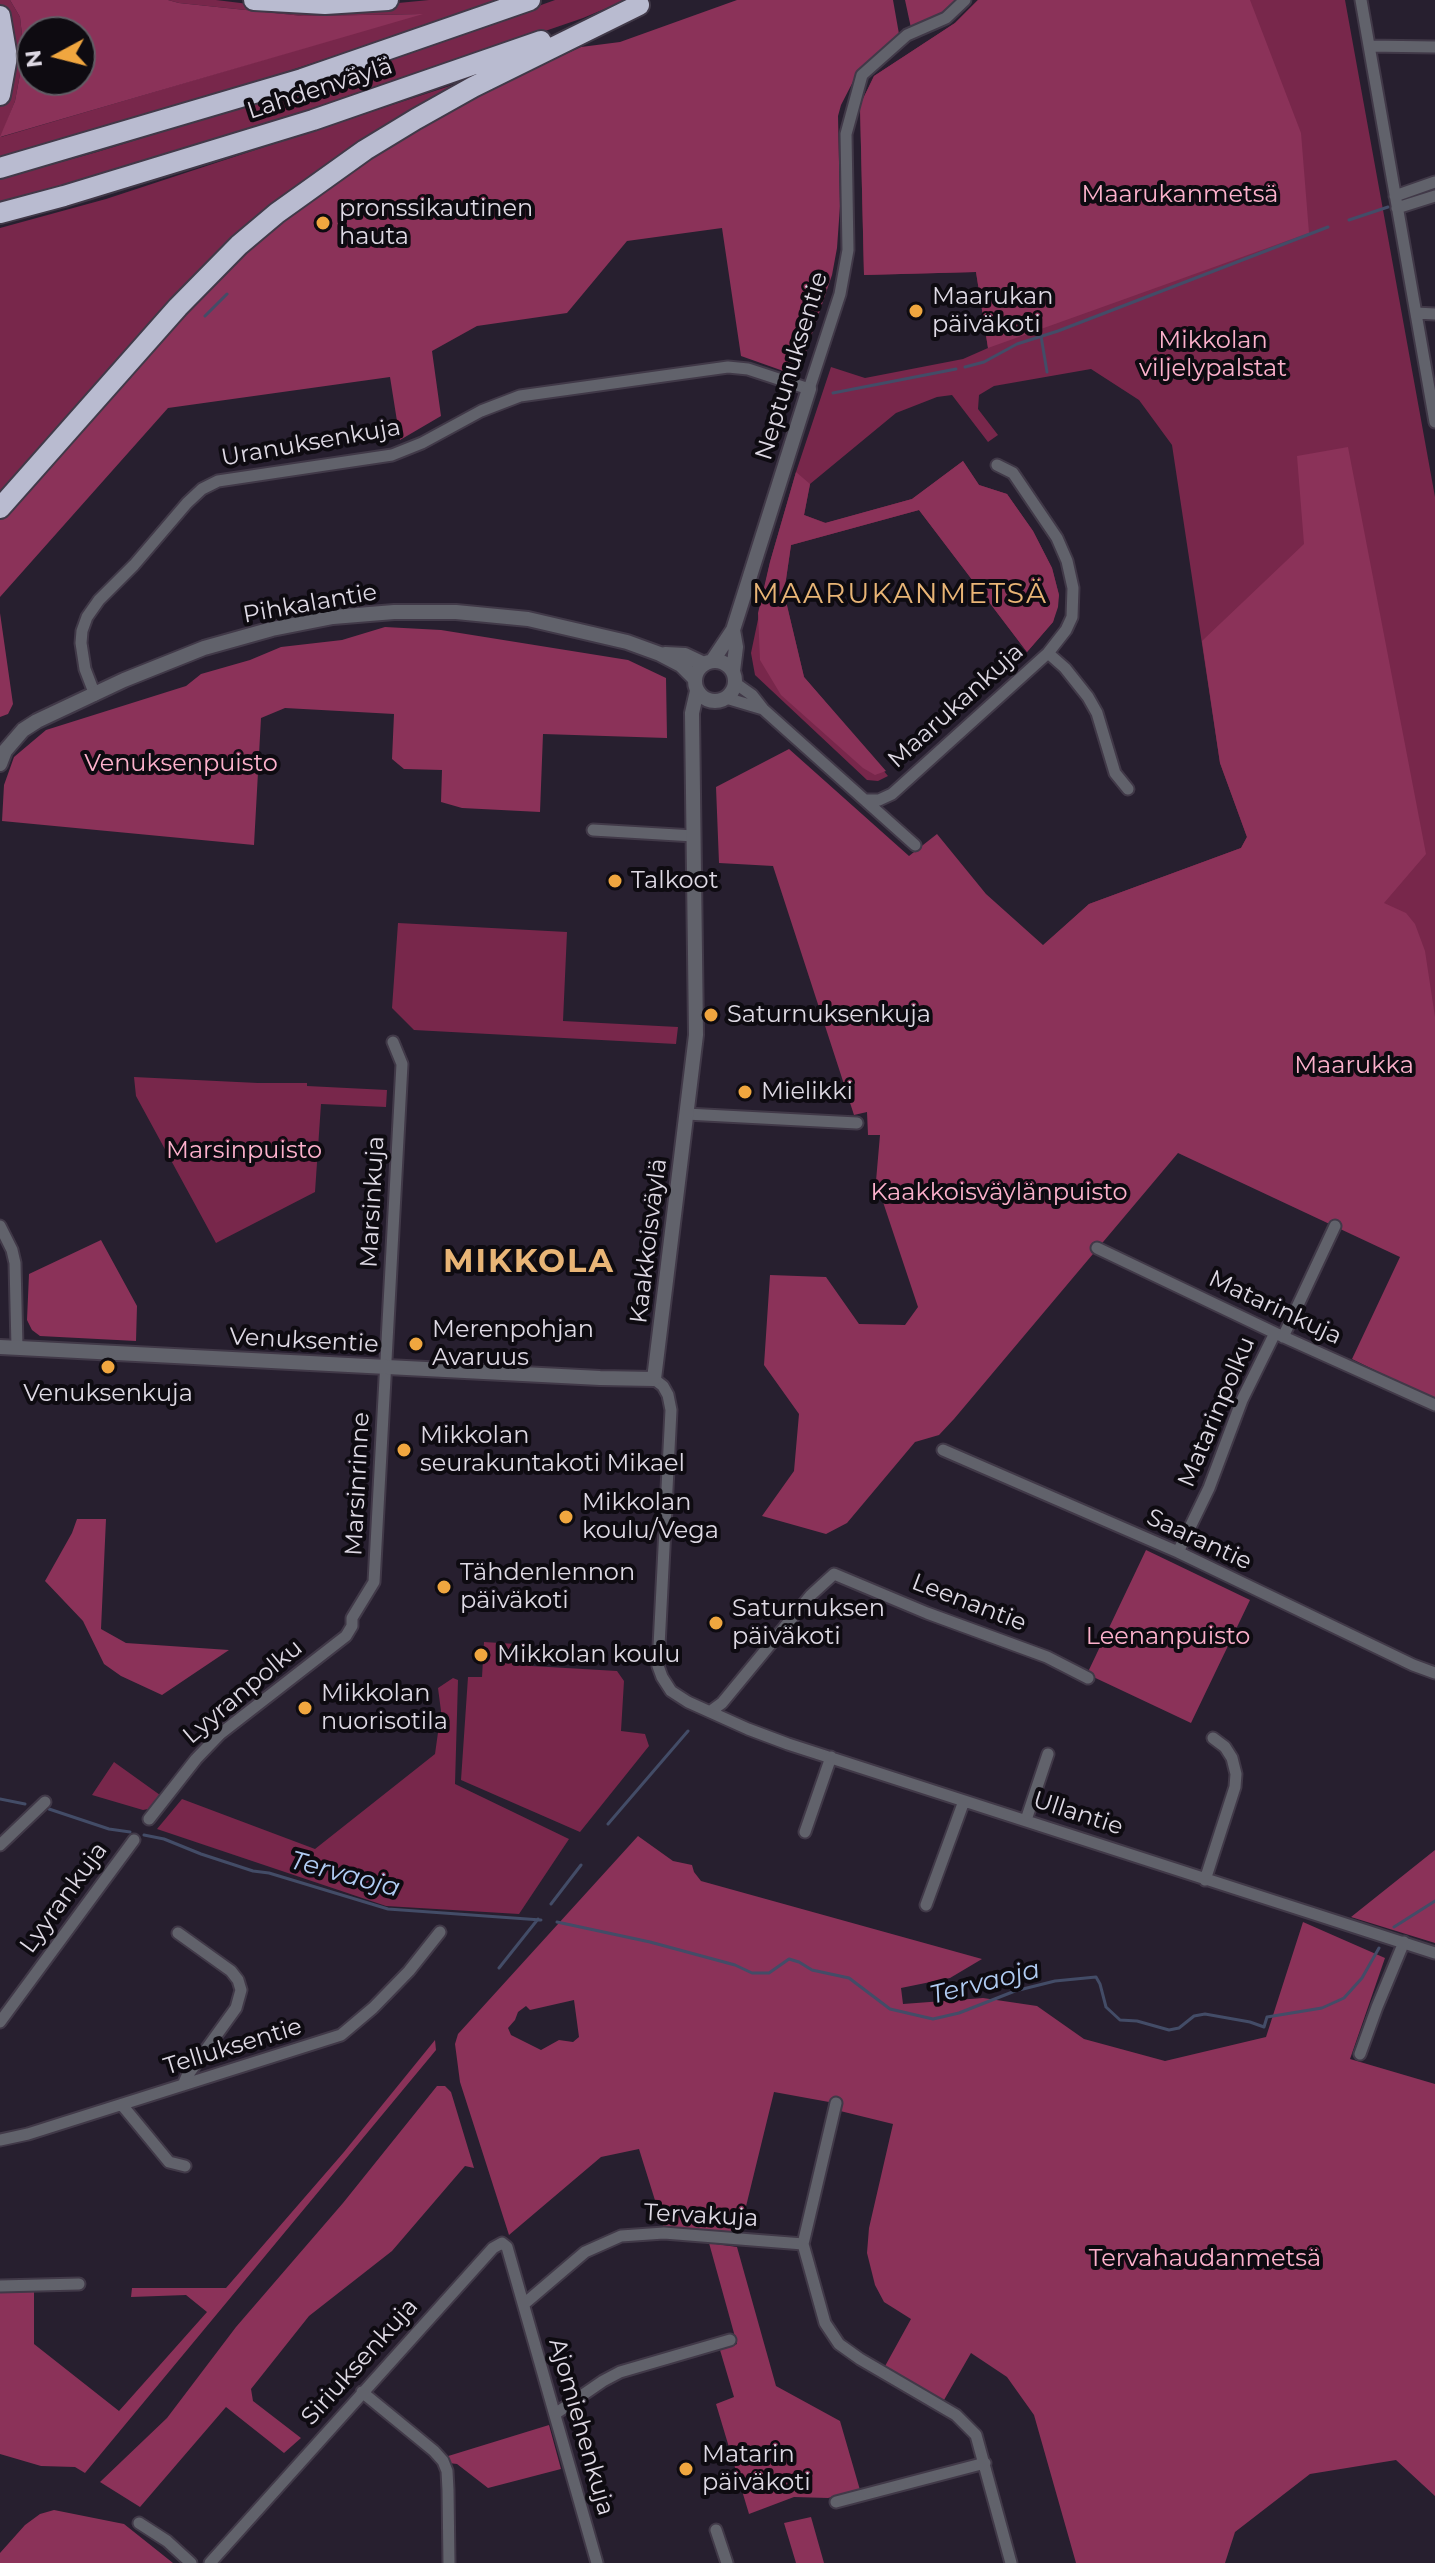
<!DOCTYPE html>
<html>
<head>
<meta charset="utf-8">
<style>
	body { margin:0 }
	#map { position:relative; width:1435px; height:2563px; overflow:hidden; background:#271f2f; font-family:Montserrat,sans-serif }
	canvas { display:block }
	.north { position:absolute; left:16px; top:16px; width:80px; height:80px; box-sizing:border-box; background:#0e0b11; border:2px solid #615d65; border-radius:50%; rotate:263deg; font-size:22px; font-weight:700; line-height:32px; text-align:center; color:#ded9e4 }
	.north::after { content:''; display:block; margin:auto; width:28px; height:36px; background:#f0a63f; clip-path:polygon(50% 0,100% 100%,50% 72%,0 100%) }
</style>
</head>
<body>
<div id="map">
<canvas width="1435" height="2563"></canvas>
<div class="north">N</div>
</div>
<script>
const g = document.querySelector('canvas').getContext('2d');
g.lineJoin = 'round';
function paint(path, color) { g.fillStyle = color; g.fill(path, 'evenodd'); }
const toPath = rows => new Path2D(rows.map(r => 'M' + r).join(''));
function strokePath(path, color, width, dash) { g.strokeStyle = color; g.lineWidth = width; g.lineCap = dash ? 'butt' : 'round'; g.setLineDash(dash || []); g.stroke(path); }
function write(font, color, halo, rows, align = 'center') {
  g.font = font + ' Montserrat,sans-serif'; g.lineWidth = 8; g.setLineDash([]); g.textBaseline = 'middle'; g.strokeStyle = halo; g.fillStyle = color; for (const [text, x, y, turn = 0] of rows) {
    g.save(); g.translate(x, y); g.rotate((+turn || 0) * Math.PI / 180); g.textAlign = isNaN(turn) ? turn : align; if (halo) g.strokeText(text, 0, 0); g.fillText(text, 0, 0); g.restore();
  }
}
paint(toPath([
	[0,0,10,0,20,17,24,53,15,101,1,137,419,14,303,16,179,3,168,0,216,0,265,6,388,4,429,0,499,0,432,24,212,96,0,157,0,107,8,78,6,17,0,6],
	[555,0,626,0,583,18,289,119,117,172,0,203,0,179,97,152,353,73],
	[978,0,1345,0,1435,497,1435,1207,1033,955,1089,904,1241,848,1247,837,1220,763,1172,445,1139,400,1091,369,994,386,979,395,978,409,998,435,988,442,952,395,937,397,896,413,810,484,804,515,826,523,912,499,963,461,979,485,1007,494,1033,531,1052,568,1059,595,1053,622,1027,652,919,510,791,545,784,593,804,677,888,776,878,781,867,780,755,675,751,653,770,562,796,472,831,367,865,378,963,359,988,348,976,272,864,275,860,105,874,76,955,23],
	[477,77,304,184,0,498,0,228,106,199],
	[398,923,567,932,563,1021,678,1027,676,1044,414,1030,392,1008],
	[134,1077,258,1083,307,1083,307,1086,387,1090,386,1107,321,1104,315,1192,216,1243,136,1096],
	[484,1642,532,1645,532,1666,617,1671,624,1681,621,1731,645,1734,649,1746,580,1832,461,1780,468,1677,482,1677],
	[453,1678,458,1680,455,1784,569,1839,519,1914,386,1906,157,1829,182,1799,315,1849,435,1754,441,1711,438,1688],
	[114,1762,160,1795,148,1809,143,1810,92,1795]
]), '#78274b');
paint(toPath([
	[10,0,168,0,179,3,303,16,423,14,0,137,15,101,24,53,20,17],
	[32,32,80,32,80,80,32,80],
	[737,0,893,0,899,34,859,70,841,105,838,116,840,206,837,248,832,275,799,372,789,373,741,356,722,228,627,241,567,313,477,326,432,351,441,416,400,440,390,377,168,408,0,597,0,519,134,369,263,236,352,169,480,93,581,47,620,42],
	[905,0,958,0,942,15,911,28],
	[978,0,1250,0,1301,133,1309,233,988,348,976,272,864,275,860,105,874,76,955,23],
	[1348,447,1426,854,1384,903,1406,913,1415,924,1425,951,1435,1017,1435,1400,1352,1359,1400,1257,1178,1153,954,1419,939,1435,915,1442,847,1523,826,1534,762,1516,794,1471,799,1414,764,1365,770,1275,826,1277,859,1324,905,1325,918,1307,876,1181,880,1135,868,1135,867,1112,854,1115,773,866,719,863,716,787,789,749,909,856,937,834,986,894,1043,945,1089,904,1241,848,1247,837,1220,763,1202,641,1304,544,1297,456],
	[963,461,979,485,1007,494,1033,531,1052,568,1059,595,1058,607,1053,622,1027,652,919,510,791,545,784,593,804,677,886,771,875,775,863,768,781,695,760,660,758,613,770,562,796,472,810,484,804,515,825,523,912,499],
	[0,613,13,704,8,714,0,717],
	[385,627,441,630,628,660,666,678,667,738,543,734,540,812,462,808,441,802,442,770,404,769,392,759,394,714,285,708,261,718,254,845,2,821,4,785,14,757,46,730,186,686,201,674,250,660,281,647,342,640],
	[101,1240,137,1306,136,1341,40,1336,32,1330,27,1320,29,1274],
	[77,1519,106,1519,101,1629,126,1643,229,1650,162,1695,121,1676,104,1664,83,1621,45,1581,72,1533],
	[1146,1550,1250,1600,1191,1723,1087,1674],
	[638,1836,673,1861,692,1865,694,1872,701,1881,982,1959,950,1978,901,1988,903,2004,983,1998,1037,2006,1084,2039,1165,2061,1266,2037,1303,1922,1385,1958,1350,2059,1435,2084,1435,2496,1396,2460,1310,2474,1235,2532,1225,2563,1076,2563,1034,2415,1007,2377,971,2353,944,2400,884,2368,911,2319,884,2302,875,2285,867,2253,869,2228,893,2124,828,2108,829,2102,774,2092,739,2235,663,2226,639,2149,601,2157,509,2235,460,2082,455,2044,458,2034],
	[574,2000,579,2037,573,2042,559,2040,541,2050,511,2035,508,2028,515,2020,518,2012,526,2006,530,2010],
	[1435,1850,1435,1943,1351,1917],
	[435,2040,436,2050,85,2473,75,2467,41,2466,0,2454,0,2293,34,2291,34,2344,119,2411,207,2312,186,2295,131,2297,132,2288,226,2288,344,2152],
	[437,2086,445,2086,451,2092,474,2168,465,2166,392,2251,309,2316,251,2389,253,2401,301,2438,284,2453,226,2407,140,2507,100,2482,167,2418,236,2327,343,2203],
	[709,2243,737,2247,776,2386,840,2421,860,2490,828,2498,794,2497,749,2514,716,2404,734,2397,720,2350,737,2344],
	[549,2425,561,2469,488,2488,457,2464,449,2463,445,2457],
	[54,2510,124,2524,173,2563,0,2563,0,2553,25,2525,40,2514],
	[811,2517,824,2563,796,2563,784,2523]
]), '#8b3259');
strokePath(toPath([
	[1407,199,1435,189],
	[1349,220,1388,207],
	[205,316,227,294],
	[1041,336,1047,372],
	[965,367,984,362,1017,344,1058,331,1328,227],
	[833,393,956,369],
	[0,1799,25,1804],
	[49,1809,109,1829,130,1832],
	[608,1824,688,1731],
	[144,1835,164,1839,201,1854,253,1871,269,1873,388,1909,541,1920],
	[551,1904,581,1865],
	[557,1922,650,1942,735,1965,752,1973,769,1973,789,1959,799,1962,812,1970,849,1978,890,2009,933,2019,959,2013,1015,1991,1055,1981,1096,1977,1100,1984,1106,2007,1120,2020,1137,2021,1169,2030,1179,2028,1194,2016,1205,2014,1250,2022,1264,2027,1267,2017,1322,2008,1344,1998,1362,1978,1379,1948],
	[1394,1927,1435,1901],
	[499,1968,538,1919]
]), '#434c67', 3);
const minor = toPath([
	[1361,0,1435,422],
	[1369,46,1435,47],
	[1395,196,1435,182],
	[1397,208,1435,196],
	[1416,313,1435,314],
	[1048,653,1065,668,1088,697,1097,713,1115,773,1128,789],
	[735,683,752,695,763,709,915,845],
	[95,695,85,669,81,643,82,631,87,617,99,600,134,565,187,503,202,489,218,481,392,455,422,443,481,411,520,396,728,367,748,369,809,389,840,294,848,250,846,134,862,75,907,35,946,18,965,0],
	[726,698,763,709],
	[865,800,879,800,892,794,1048,653,1066,630,1072,617,1073,588,1067,561,1057,538,1013,473,997,465],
	[593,830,694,836],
	[686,1114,857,1123],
	[0,1226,12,1250,15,1263,17,1347],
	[1097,1248,1275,1333,1435,1405],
	[1283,1337,1335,1226],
	[654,1379,663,1386,668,1395,671,1410,658,1666,662,1677,671,1691,688,1702,748,1729,788,1744,1435,1953],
	[943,1450,1178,1552,1413,1665,1435,1673],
	[1178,1552,1209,1488,1242,1400,1275,1333],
	[711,1711,722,1703,811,1595,834,1574,927,1613,1047,1657,1088,1678],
	[149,1819,196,1759,220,1734,346,1636,352,1626,352,1618,374,1582,402,1064,393,1042],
	[1026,1820,1048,1754],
	[805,1832,831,1757],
	[0,1845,45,1802],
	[1205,1880,1235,1787,1236,1774,1232,1758,1225,1747,1213,1738],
	[926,1905,964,1801],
	[178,1933,231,1971,238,1980,241,1990,236,2008,187,2076,183,2085],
	[0,2022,134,1840],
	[1360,2054,1377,2007,1404,1942],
	[836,2103,803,2244,825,2323,839,2344,860,2359,956,2415,976,2435,1011,2563],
	[122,2105,169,2162,185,2166],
	[0,2140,28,2134,341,2035,373,2008,409,1971,440,1932],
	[0,2286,79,2284],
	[524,2304,585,2252,621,2236,664,2233,803,2244],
	[362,2392,434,2451,443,2461,447,2471,448,2490,449,2563],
	[555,2414,603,2381,620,2372,730,2340],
	[836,2502,985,2463],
	[139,2523,167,2541,191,2563],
	[716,2530,727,2563],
	[210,2563,493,2248,502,2243,507,2247,597,2563]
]);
const tertiary = toPath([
	[733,630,736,647,733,671],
	[665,654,685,655,704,664],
	[713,660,733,630,809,389],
	'695 681a20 20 0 1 1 40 0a20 20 0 1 1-40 0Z',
	[0,764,5,751,23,730,37,721,124,680,204,648,272,629,333,617,394,612,456,612,528,619,627,642,660,654,681,665,695,679],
	[0,1347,600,1378,654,1379,696,1035,692,713,697,691]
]);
const motorway = toPath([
	[254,0,325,4,388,0],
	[0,16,7,57,0,95],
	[0,168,302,79,530,0],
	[0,213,64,196,313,120,541,41],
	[0,508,178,307,239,245,277,213,365,150,416,119,473,87,639,5]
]);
strokePath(minor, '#413948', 15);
strokePath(tertiary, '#413948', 18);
strokePath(motorway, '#413948', 24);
strokePath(minor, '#61626b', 11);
strokePath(tertiary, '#61626b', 14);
strokePath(motorway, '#b9bbd0', 20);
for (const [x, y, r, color] of [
	[323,223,8,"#f0a63f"],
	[916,311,8,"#f0a63f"],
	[615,881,8,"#f0a63f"],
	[711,1015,8,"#f0a63f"],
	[745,1092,8,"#f0a63f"],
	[416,1344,8,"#f0a63f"],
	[108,1367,8,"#f0a63f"],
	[404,1450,8,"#f0a63f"],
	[566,1517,8,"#f0a63f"],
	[444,1587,8,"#f0a63f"],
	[716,1623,8,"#f0a63f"],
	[481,1655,8,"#f0a63f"],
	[305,1708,8,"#f0a63f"],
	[686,2469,8,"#f0a63f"]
]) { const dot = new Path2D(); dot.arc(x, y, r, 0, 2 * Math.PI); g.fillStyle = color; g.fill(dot); strokePath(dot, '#0e0b11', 3); }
write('24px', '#ded9e4', '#0e0b11', [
	["Lahdenväylä",320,89,-18],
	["Neptunuksentie",792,366,-73],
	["Uranuksenkuja",311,443,-10],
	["Pihkalantie",310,604,-10],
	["Maarukankuja",956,706,-42],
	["Marsinkuja",373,1202,-87],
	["Kaakkoisväylä",649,1241,-83],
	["Matarinkuja",1275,1308,25],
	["Venuksentie",304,1341,3],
	["Matarinpolku",1217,1412,-67],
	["Marsinrinne",358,1484,-87],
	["Saarantie",1199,1540,25],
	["Leenantie",969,1603,21],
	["Lyyranpolku",243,1692,-40],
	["Ullantie",1078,1814,18],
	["Lyyrankuja",64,1898,-54],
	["Telluksentie",233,2047,-17],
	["Tervakuja",701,2216,3],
	["Siriuksenkuja",360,2362,-48],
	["Ajomiehenkuja",581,2427,74]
]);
write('24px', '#fdb1cc', '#0e0b11', [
	["Maarukanmetsä",1180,195],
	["Mikkolan",1213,341],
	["viljelypalstat",1213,369],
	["Venuksenpuisto",181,764],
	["Maarukka",1354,1066],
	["Marsinpuisto",244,1151],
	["Kaakkoisväylänpuisto",999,1193],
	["Leenanpuisto",1168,1637],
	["Tervahaudanmetsä",1205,2259]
]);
write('24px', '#ded9e4', '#0e0b11', [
	["pronssikautinen",339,209],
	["hauta",339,237],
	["Maarukan",932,297],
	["päiväkoti",932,325],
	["Talkoot",631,881],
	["Saturnuksenkuja",727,1015],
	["Mielikki",761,1092],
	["Merenpohjan",432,1330],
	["Avaruus",432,1358],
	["Venuksenkuja",108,1394,"center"],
	["Mikkolan",420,1436],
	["seurakuntakoti Mikael",420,1464],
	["Mikkolan",582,1503],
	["koulu/Vega",582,1531],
	["Tähdenlennon",460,1573],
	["päiväkoti",460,1601],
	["Saturnuksen",732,1609],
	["päiväkoti",732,1637],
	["Mikkolan koulu",497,1655],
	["Mikkolan",321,1694],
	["nuorisotila",321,1722],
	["Matarin",702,2455],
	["päiväkoti",702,2483]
], 'left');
write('italic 26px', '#b0ccf3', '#0e0b11', [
	["Tervaoja",345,1875,15],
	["Tervaoja",985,1983,-14]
]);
g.letterSpacing = '2px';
write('28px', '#e9b576', '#0e0b11', [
	["MAARUKANMETSÄ",900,595]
]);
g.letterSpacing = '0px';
g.letterSpacing = '2px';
write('bold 32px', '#e9b576', '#0e0b11', [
	["MIKKOLA",529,1263]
]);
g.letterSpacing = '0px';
</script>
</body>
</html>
